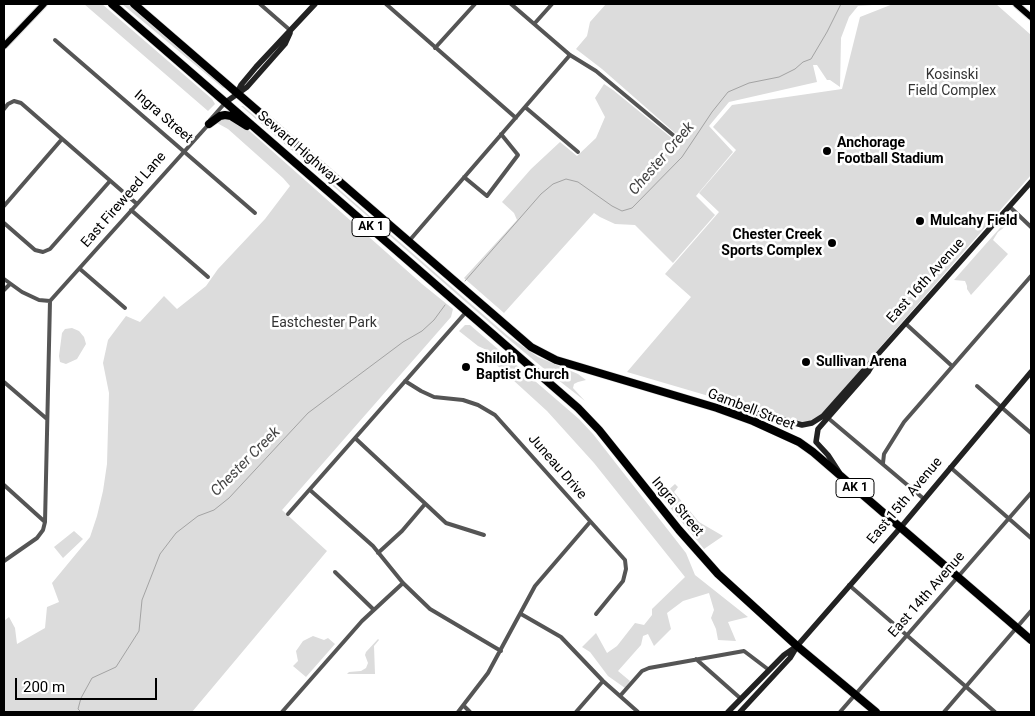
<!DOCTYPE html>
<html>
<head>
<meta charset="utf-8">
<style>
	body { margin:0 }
	#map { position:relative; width:1035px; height:716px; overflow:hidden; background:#fff; font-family:Roboto,sans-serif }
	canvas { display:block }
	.frame { position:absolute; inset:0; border:5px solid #000; pointer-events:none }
	.scale { position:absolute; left:15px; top:678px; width:142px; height:22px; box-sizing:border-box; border:2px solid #000; border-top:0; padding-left:6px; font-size:15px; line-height:18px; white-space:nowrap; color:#000; -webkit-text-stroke:4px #fff; paint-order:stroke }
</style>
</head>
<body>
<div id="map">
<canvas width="1035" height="716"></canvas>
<div class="frame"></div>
<div class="scale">200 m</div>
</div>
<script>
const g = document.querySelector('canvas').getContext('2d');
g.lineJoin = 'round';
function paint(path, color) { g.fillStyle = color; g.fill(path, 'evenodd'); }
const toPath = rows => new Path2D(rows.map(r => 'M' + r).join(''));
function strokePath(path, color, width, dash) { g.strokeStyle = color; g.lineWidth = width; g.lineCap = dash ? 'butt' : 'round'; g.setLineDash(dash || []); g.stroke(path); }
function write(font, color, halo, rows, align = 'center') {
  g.font = font + ' Roboto,sans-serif'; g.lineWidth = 5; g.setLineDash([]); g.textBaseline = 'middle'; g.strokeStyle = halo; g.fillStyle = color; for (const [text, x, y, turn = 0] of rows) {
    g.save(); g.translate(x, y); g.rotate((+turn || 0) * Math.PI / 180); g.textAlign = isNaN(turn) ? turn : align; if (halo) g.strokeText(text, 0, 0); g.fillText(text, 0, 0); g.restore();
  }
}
paint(toPath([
	[84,4,102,4,212,99,215,104,208,111],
	[122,4,129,4,225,87,223,88],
	[606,4,887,4,858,6,849,17,841,38,840,87,830,80,827,80,817,65,813,65,817,82,729,102,709,126,733,152,696,196,715,215,673,263,635,225,615,224,600,217,594,213,504,313,464,278,517,220,514,213,502,202,531,169,560,142,577,156,596,138,605,117,595,98,604,84,613,90,679,144,683,140,602,69,576,49,587,36,590,22],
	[893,4,996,4,1031,35,1031,175,811,426,627,372,691,297,665,274,719,212,699,193,736,150,713,127,732,105,842,89,860,17],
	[241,106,243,106,508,336,538,357,578,374,586,380,578,382,574,384,573,388,585,401,548,372,506,337],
	[225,117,244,126,422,284,453,309,451,317,282,510,327,551,192,712,4,712,4,621,9,617,15,628,17,644,45,628,47,607,59,602,52,583,90,537,97,516,103,491,107,464,109,393,103,363,108,340,126,316,140,322,164,296,177,309,206,286,218,269,265,219,290,186,283,178,228,129,217,123],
	[1007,220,1006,226,998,232,993,240,1008,254,971,295,967,289,967,286,965,281,954,280],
	[465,325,470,325,579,419,593,434,686,553,695,575,748,617,728,622,736,641,718,640,716,629,711,618,714,610,709,593,683,601,667,613,671,629,654,646,648,634,643,636,641,645,618,671,630,681,625,688,608,676,590,652,582,647,596,633,607,653,617,646,635,623,644,625,652,615,652,609,685,577,594,463,547,411,490,359,491,352,478,346,459,331],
	[72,328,79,331,84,337,86,344,77,359,66,364,60,362,59,356,62,333,65,329],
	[675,484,678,487,674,492,699,522,723,536,704,549,663,499,665,493],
	[74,531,83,539,63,558,54,547],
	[313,636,324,640,328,638,335,644,306,677,293,666,298,661,296,651,303,641],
	[378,639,379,640,374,646,375,674,347,674,349,672,361,671,366,668,368,663,365,655,366,652]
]), '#dcdcdc');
strokePath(toPath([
	[465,281,541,194,553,184,566,179,578,182,612,206,622,211,632,208,682,157,712,112,728,92,749,83,779,77,795,69,803,62,811,59,827,32,841,4],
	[81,712,78,709,81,698,92,678,116,667,139,631,142,600,160,554,176,533,198,516,214,510,229,498,308,413,403,342,422,331,434,320,445,305]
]), '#a3a3a3', 1);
const primary = toPath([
	[1016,4,1031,17],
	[4,46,44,4]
]);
const highway = toPath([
	[112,4,578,408,599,430,679,530,718,574,797,646,876,712],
	[134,4,531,347,556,360,717,408,753,421,799,442,813,452,1031,640],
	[209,124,220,116,225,115,231,116,247,126]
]);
strokePath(primary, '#dbdbdb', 8);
strokePath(highway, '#dbdbdb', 9);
strokePath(toPath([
	[260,4,291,31],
	[386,4,516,118],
	[511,4,570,55,596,71,679,140],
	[535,23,552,4],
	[55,40,255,213],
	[435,48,475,4],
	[525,107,578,152],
	[4,109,8,104,14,101,21,103,137,204],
	[464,177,487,196,518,155,501,134],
	[4,206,62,139],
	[1010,207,1031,227],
	[131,210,208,277],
	[4,223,35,250,43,252,50,249,110,181],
	[409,241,570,55],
	[80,269,125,308],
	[4,279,22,292,39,300,50,301],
	[4,290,10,284],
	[50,301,209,124,210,120,225,103],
	[906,324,952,366],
	[405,381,421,391,434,397,463,400,478,405,495,415,625,560,626,569,623,581,596,614],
	[4,382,47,419],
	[977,386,1031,433],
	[828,418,924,499],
	[355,438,446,523,484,535],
	[883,463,884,454,904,422,1031,276],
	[950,467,1031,538],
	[4,485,45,522],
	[310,490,373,546,403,583,430,609,501,651],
	[288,514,467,311],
	[378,553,402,531,425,504],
	[4,561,37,538,43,530,45,522,50,301],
	[335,572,373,609],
	[849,585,995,712],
	[521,614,561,637,603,681,638,712],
	[696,659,740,698],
	[620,696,642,671,649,668,744,651,769,670],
	[464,706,470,712],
	[282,712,362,621,403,583],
	[458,712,488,673,535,586,590,522],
	[576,712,603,681],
	[840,712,1031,493],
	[944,712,1031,611]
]), '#555', 4);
strokePath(toPath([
	[237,93,241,85,256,67,315,4],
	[226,102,247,87,285,44,290,33],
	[729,410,763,414,802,425,812,423,823,416,1031,182],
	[839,472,828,455,816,442,818,429,868,372,874,362],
	[728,712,784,655,797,646,901,527,1031,372],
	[740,712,790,658,796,648]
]), '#222', 5.5);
strokePath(primary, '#000', 6);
strokePath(highway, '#000', 8);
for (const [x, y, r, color] of [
	[827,151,5,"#000"],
	[920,221,5,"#000"],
	[832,243,5,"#000"],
	[806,362,5,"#000"],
	[466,367,5,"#000"]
]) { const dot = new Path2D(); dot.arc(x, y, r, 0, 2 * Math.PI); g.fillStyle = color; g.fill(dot); strokePath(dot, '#fff', 2); }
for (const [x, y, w] of [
	[371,227,38],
	[855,488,38]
]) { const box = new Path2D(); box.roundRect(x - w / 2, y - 9.5, w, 19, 4); g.fillStyle = '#fff'; g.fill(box); strokePath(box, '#000', 1); }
write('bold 12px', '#000', null, [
	["AK 1",371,227],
	["AK 1",855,488]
]);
write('14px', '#333', '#fff', [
	["Kosinski",952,75],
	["Field Complex",952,91],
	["Eastchester Park",324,323]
]);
write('14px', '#000', '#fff', [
	["Ingra Street",163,117,41],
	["Seward Highway",298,148,41],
	["East Fireweed Lane",124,200,-49],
	["East 16th Avenue",926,281,-48],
	["Gambell Street",751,410,21],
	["Juneau Drive",557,467,49],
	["East 15th Avenue",905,501,-50],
	["Ingra Street",677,507,50],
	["East 14th Avenue",927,595,-49]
]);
write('bold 14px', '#000', '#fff', [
	["Anchorage",837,143],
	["Football Stadium",837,159],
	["Mulcahy Field",930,221],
	["Chester Creek",822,235,"right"],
	["Sports Complex",822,251,"right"],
	["Shiloh",476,359],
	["Baptist Church",476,375],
	["Sullivan Arena",816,362]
], 'left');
write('italic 15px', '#444', '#fff', [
	["Chester Creek",662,159,-49],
	["Chester Creek",246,462,-45]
]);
</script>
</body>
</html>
